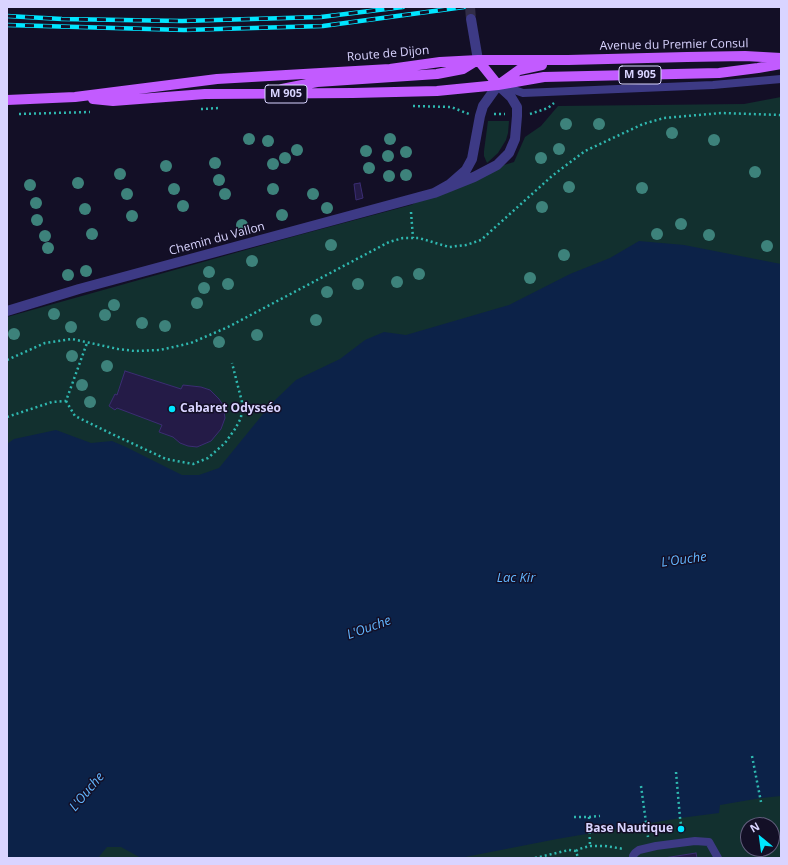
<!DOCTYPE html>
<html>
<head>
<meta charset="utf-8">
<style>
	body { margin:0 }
	#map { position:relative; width:788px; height:865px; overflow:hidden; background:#130f26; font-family:"Open Sans",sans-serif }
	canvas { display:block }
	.frame { position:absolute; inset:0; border:8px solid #d9d4ff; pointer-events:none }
	.north { position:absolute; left:740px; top:817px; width:40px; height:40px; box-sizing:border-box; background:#130f26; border:1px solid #625e7d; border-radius:50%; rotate:331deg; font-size:11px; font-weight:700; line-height:16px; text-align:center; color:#d9d4ff }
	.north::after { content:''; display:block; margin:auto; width:14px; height:18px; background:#00e5ff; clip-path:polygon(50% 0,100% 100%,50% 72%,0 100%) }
</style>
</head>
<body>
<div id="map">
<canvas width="788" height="865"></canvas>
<div class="frame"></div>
<div class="north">N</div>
</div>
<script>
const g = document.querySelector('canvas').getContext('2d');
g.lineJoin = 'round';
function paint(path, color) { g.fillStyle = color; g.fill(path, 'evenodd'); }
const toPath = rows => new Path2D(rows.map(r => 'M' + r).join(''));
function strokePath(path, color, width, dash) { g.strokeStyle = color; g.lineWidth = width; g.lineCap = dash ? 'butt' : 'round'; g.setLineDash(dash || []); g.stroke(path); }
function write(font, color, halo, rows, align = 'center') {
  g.font = font + ' "Open Sans",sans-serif'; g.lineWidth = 3; g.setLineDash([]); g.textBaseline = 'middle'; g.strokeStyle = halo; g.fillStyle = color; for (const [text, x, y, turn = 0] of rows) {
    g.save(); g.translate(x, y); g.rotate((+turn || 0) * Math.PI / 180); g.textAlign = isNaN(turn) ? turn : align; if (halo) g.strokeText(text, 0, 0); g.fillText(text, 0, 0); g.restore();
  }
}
paint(toPath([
	[781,97,781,858,7,858,7,317,299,235,411,205,456,182,474,174,514,162,525,137,541,126,558,106,744,104],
	[748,825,772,825,772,849,748,849],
	[488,121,509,121,508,133,506,140,498,153,487,163,484,156,484,151]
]), '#12302f');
paint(toPath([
	[639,241,684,245,781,264,781,796,761,798,720,805,719,813,680,818,557,839,460,858,141,858,121,847,107,847,98,858,7,858,7,444,14,439,56,430,91,443,112,441,126,447,182,475,199,475,219,468,272,403,296,380,340,359,365,340,384,332,406,335,509,305,570,274,610,258]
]), '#0c2248');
const building = toPath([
	[360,183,363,198,356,200,354,184,360,183],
	[125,371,181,389,183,385,201,387,210,390,219,399,223,405,225,418,221,429,211,441,197,447,188,446,180,443,173,437,159,432,162,425,117,408,115,410,109,406,115,394,117,395,125,371],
	[696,853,697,858,664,858,696,853]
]);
paint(building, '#241b47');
strokePath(building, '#3b2d73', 1);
strokePath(toPath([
	[470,7,471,19]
]), '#312d47', 10, [10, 5]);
strokePath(toPath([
	[413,106,451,107,469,114],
	[201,109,220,108],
	[19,114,90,112],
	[494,114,505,114],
	[530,114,548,108,554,103],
	[411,212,413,238],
	[7,360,45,343,72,339,118,349,135,351,160,350,191,343,228,327,389,242,403,238,419,238,449,247,466,245,481,240,552,176,585,151,643,124,664,118,721,113,781,115],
	[66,401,75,416,112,434,166,459,193,464,208,458,225,443,235,429,241,418,242,402,232,363],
	[7,417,52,402,66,401,87,343],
	[752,756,761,802],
	[676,772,680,818,682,831],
	[641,786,648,837],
	[574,817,589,817,590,846],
	[589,817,600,816],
	[576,851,579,849,590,846,605,846,624,849],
	[535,858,569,850,576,851,578,858]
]), '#2fb8b0', 2.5, [2, 3]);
strokePath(toPath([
	[500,85,523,93,713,85,781,79],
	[633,858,633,856,635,853,639,850,656,846,695,841,709,842,718,858]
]), '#3d3a85', 8);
strokePath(toPath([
	[471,19,478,60],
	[7,311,79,289,434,193,474,177,497,165,509,153,515,139,517,116,517,107,511,97,498,85,483,106,480,116,472,159,466,170,450,184,434,193]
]), '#3d3a85', 10);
strokePath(toPath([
	[478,60,498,85],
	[501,83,519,70,542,65],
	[282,89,317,82,437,74,463,69,476,61],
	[93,99,113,101,205,94,353,93,437,91,498,85,544,77,719,73,758,68,781,64],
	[7,100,75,97,217,79,390,69,440,62,478,60,568,60,687,57,745,56,781,58]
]), '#c25bff', 10);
const rail = toPath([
	[7,16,62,19,182,21,321,17,403,7],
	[7,25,184,30,323,26,464,7]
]);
strokePath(rail, '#00e5ff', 4.5);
strokePath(rail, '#130f26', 3, [9]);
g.fillStyle = '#3d827b';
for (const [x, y] of [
	[566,124],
	[599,124],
	[672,133],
	[249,139],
	[390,139],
	[714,140],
	[268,141],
	[559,149],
	[297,150],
	[366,151],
	[406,152],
	[388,156],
	[285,158],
	[541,158],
	[215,163],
	[273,164],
	[166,166],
	[369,168],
	[755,172],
	[120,174],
	[406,175],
	[389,176],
	[219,180],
	[78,183],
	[30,185],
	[569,187],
	[642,188],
	[174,189],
	[273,189],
	[127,194],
	[225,194],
	[313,194],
	[36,203],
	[183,206],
	[542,207],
	[327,208],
	[85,209],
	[282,215],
	[132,216],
	[37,220],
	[681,224],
	[242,225],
	[92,234],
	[657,234],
	[709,235],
	[45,236],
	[331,245],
	[767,246],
	[48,248],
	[564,255],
	[252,261],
	[86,271],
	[209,272],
	[419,274],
	[68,275],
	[530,278],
	[397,282],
	[228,284],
	[358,284],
	[204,288],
	[327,292],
	[197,303],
	[114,305],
	[54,314],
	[105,315],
	[316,320],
	[142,323],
	[165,326],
	[71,327],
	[14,334],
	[257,335],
	[219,342],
	[72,356],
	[107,366],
	[82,385],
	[90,402]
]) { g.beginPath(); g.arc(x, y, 6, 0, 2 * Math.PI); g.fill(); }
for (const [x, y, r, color] of [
	[172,409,4,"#00e5ff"],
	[681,829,4,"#00e5ff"]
]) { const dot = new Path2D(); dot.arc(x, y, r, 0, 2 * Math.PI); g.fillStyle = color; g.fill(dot); strokePath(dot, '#130f26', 1.5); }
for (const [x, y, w] of [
	[640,75,42],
	[286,94,42]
]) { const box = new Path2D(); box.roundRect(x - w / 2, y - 9, w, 18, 3); g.fillStyle = '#130f26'; g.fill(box); strokePath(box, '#d9d4ff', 1); }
write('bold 11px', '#d9d4ff', null, [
	["M 905",640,75],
	["M 905",286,94]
]);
write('12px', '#d9d4ff', '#130f26', [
	["Avenue du Premier Consul",674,45,-1],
	["Route de Dijon",388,54,-5],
	["Chemin du Vallon",217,239,-15]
]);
write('bold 12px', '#d9d4ff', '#130f26', [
	["Cabaret Odysséo",180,409],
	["Base Nautique",673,829,"right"]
], 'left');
write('italic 13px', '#62b6ff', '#130f26', [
	["L'Ouche",684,560,-8],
	["Lac Kir",516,578],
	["L'Ouche",369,628,-20],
	["L'Ouche",87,792,-50]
]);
</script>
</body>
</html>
